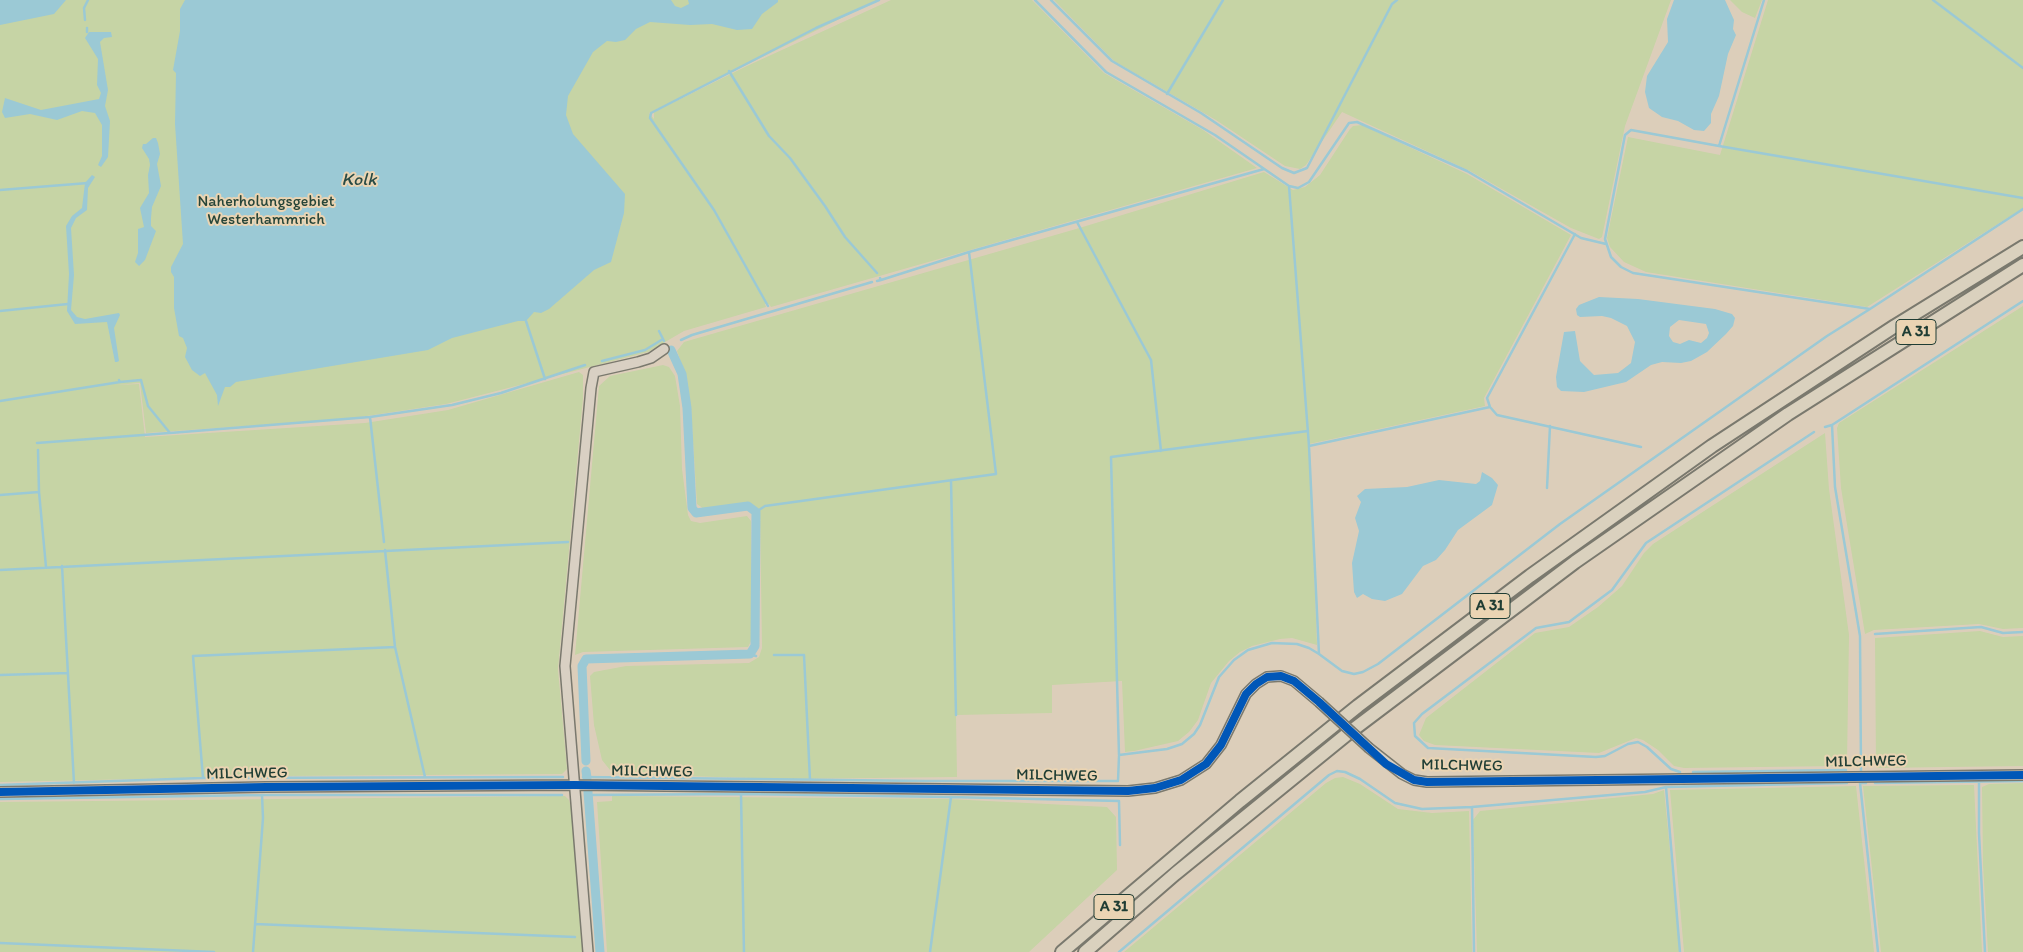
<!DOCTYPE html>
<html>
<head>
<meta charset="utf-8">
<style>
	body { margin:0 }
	canvas { display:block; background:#dcceba }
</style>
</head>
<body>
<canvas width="2023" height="952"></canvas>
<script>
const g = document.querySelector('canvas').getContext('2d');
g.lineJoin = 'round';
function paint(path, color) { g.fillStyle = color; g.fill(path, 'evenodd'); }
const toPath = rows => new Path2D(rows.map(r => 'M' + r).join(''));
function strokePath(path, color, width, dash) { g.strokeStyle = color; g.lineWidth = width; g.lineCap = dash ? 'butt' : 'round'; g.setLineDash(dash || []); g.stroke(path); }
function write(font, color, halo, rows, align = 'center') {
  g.font = font + ' Itim,sans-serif'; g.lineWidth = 4; g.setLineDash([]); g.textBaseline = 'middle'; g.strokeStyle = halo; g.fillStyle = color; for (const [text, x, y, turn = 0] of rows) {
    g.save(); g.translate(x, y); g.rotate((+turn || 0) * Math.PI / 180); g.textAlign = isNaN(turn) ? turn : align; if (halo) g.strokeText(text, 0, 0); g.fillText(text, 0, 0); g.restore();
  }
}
paint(toPath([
	[0,0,878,0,649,113,654,119,654,112,747,66,891,0,1032,0,1104,73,1203,130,1257,168,771,307,769,304,765,304,766,307,684,331,648,352,446,404,347,419,146,433,140,383,115,385,139,384,145,437,365,423,448,410,579,372,583,375,583,398,558,669,567,769,562,774,276,776,0,782],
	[1054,0,1671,0,1625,126,1602,237,1599,239,1571,228,1470,171,1342,112,1306,165,1300,169,1285,166,1216,120,1114,61],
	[1730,0,1762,0,1755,18,1742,12],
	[1768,0,2023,0,2023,208,1867,307,1646,272,1624,262,1610,247,1607,238,1628,137,1720,155],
	[1362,125,1467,174,1571,235,1484,398,1485,406,1309,444,1317,645,1292,638,1280,639,1252,646,1240,652,1229,661,1211,683,1198,720,1189,732,1178,741,1134,751,1125,752,1122,681,1052,685,1052,713,956,715,957,777,786,779,617,774,610,770,602,760,594,725,590,676,594,672,626,666,749,663,759,657,762,648,760,512,748,503,704,509,697,504,691,409,687,379,677,351,684,342,1076,229,1264,172,1293,190,1305,187,1320,175,1350,129,1353,126],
	[2023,306,2023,628,2003,629,1979,624,1874,630,1865,634,1841,488,1837,428,1839,423],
	[663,365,669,367,675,376,680,406,682,469,688,515,691,521,700,523,747,516,751,521,751,641,748,647,583,652,575,655,599,386,610,376],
	[1825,433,1829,489,1849,635,1847,763,1840,766,1684,768,1674,766,1658,750,1643,740,1636,738,1599,753,1435,745,1424,741,1419,735,1426,718,1535,633,1569,627,1598,607,1622,586,1644,553,1653,544],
	[1980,631,2003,637,2023,636,2023,766,1876,768,1875,638],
	[1343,777,1360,784,1398,809,1432,813,1469,811,1472,952,1124,952,1326,783,1335,778],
	[2023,783,2023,952,1988,952,1983,864,1982,787,1989,784],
	[1974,785,1982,952,1881,952,1863,786],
	[1856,786,1874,952,1684,952,1670,790],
	[1664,790,1680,952,1477,952,1473,820,1480,811,1653,794],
	[565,796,569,800,572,810,584,952,0,952,0,802],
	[612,796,948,799,1107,807,1116,817,1117,870,1029,952,607,952,597,802,612,801]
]), '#c6d4a5');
paint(toPath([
	[0,0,66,0,54,14,0,25],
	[185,0,671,0,675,6,681,8,689,4,688,0,778,0,778,2,762,14,752,29,737,30,712,24,690,25,650,22,636,29,625,40,616,42,607,41,593,52,568,96,566,115,573,134,625,194,624,213,611,262,594,270,549,309,541,313,534,312,526,321,518,321,452,338,428,350,236,382,230,387,225,387,218,406,217,395,205,373,200,376,192,370,185,357,187,348,183,338,179,336,174,308,174,277,171,272,171,267,183,244,175,124,176,73,173,70,180,31,180,9],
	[1674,0,1725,0,1734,20,1733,29,1736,35,1728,54,1719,96,1711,114,1711,123,1704,131,1694,130,1678,121,1662,117,1649,108,1645,92,1647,76,1668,42,1667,19],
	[89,32,111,32,112,37,104,38,100,42,108,90,105,106,110,121,108,157,101,167,98,165,102,156,102,125,95,113,82,111,57,120,30,114,5,118,2,112,5,98,41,110,99,99,101,93,97,85,98,59,85,38],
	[153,138,156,138,158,143,160,154,157,164,161,186,152,207,151,218,151,226,156,231,145,260,139,266,135,262,138,253,138,229,144,227,140,208,149,193,148,175,150,165,149,159,142,148,143,144,146,144],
	[92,175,95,177,88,188,87,210,76,218,71,228,74,275,71,310,77,317,85,319,119,313,120,315,114,328,119,361,117,362,115,362,107,322,75,324,67,311,69,274,66,226,72,216,82,208,85,183],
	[1599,297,1638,299,1715,309,1732,314,1735,318,1733,326,1726,334,1707,352,1691,361,1681,363,1662,362,1651,365,1626,382,1584,392,1561,391,1557,387,1556,377,1564,332,1575,331,1580,361,1594,375,1618,373,1631,363,1635,342,1627,326,1611,318,1602,316,1580,317,1577,315,1576,309,1579,305],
	[1679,320,1706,324,1709,333,1707,338,1701,343,1689,340,1680,344,1673,342,1669,336,1670,327],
	[1482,472,1492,478,1498,485,1492,505,1458,530,1445,550,1436,560,1423,566,1402,594,1385,601,1372,599,1363,594,1357,598,1354,592,1352,563,1359,531,1355,518,1361,502,1357,496,1365,489,1407,487,1439,480,1476,484,1480,481]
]), '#9bc9d5');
strokePath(toPath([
	[1035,0,1106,72,1215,135,1289,186,1298,188,1309,182,1349,123,1357,122,1467,171,1581,238,1606,244],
	[1051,0,1112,61,1201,113,1282,168,1294,173,1307,168,1392,4,1397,0],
	[1764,0,1719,146,1631,130,1625,135,1605,239,1611,257,1621,267,1633,273,1870,309,2023,209],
	[1933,0,2023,68],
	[85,20,84,8,88,0],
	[87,28,87,32],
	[729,71,769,136,790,158,825,206,845,237,877,273],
	[1167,94,1223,0],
	[1719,146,2023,198],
	[1289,186,1309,446,1319,654,1342,671,1354,674,1363,672,1378,664,1560,524,1827,336,1870,309],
	[0,190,88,183],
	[1077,222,1151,360,1161,451],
	[1575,234,1487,398,1490,407,1497,415,1641,447],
	[969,252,1264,169],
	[877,281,881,280,880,278],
	[768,306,714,210,650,118,651,113,816,28,879,0],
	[0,311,68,304],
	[526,321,545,379],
	[659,331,664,341],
	[681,340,692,335,872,282],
	[670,349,673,348],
	[602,361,645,350,663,339],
	[119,380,120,382,141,380,148,406,170,433,370,417,452,405,501,393,585,365],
	[0,401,120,382],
	[370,417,384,542],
	[1825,427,1832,425],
	[1308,431,1111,457,1119,755,1167,749,1182,744,1194,734,1200,725,1219,677,1234,660,1248,650,1272,643,1297,644,1309,648,1319,654],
	[37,443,169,433],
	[1309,446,1490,407],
	[951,480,956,715],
	[1547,488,1550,426],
	[39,492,46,567],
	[0,495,39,492,38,450],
	[756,512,765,506,996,474,969,252,881,280],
	[385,550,395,647,425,777],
	[62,566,74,783],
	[0,570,568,542],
	[1875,634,1981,627,2003,633,2023,632],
	[750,654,756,656],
	[774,655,804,655,810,780],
	[0,675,68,673],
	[1861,771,1860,636,1835,487,1832,425,2023,301],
	[1680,772,1671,769,1647,747,1638,742,1628,744,1605,756,1596,757,1428,748,1415,736,1414,723,1422,714,1536,628,1569,622,1612,590,1646,543,1814,432],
	[1693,772,1846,770],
	[583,777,925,781,1118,781,1119,756],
	[203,778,193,656,395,647],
	[1979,782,1979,833,1985,952],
	[1866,783,1860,783,1878,952],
	[1875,783,2023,781],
	[0,785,203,778,563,777],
	[585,795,741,794],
	[0,799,262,795],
	[255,924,575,937],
	[0,943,214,952],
	[253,952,263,818,262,795,562,795],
	[744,952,741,794,951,797],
	[930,952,951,797,1119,801,1120,845],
	[1119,952,1329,775,1337,771,1345,772,1360,779,1395,803,1422,809,1472,807],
	[1474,952,1472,807,1645,792,1666,787],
	[1680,952,1666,787,1847,783]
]), '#9bc9d5', 2.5);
strokePath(toPath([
	[586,761,582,666,586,659,750,654,755,646,756,512,748,506,696,513,692,508,687,408,682,374,671,350],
	[586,771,587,778],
	[588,792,600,952]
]), '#9bc9d5', 9);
const minor = toPath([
	[1369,748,1402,774,1414,780,1427,782,2023,775],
	[0,792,266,787,574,785,1128,791,1155,788,1181,780,1206,764,1221,745,1246,694,1256,684,1267,677,1281,676,1294,681,1319,702],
	[588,952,565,666,591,388,594,372,638,362,651,358,664,349]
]);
const highway = toPath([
	[1062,952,1240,801,1358,706,1530,576,1712,446,1895,326,2023,247],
	[1085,952,1175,874,1346,735,1575,562,1788,414,2023,265]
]);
strokePath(minor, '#7a796e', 12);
strokePath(highway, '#7a796e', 16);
strokePath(minor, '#d9d0c3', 9);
strokePath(highway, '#dad1be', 12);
const minorBridge = toPath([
	[1319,702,1369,748]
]);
strokePath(minorBridge, '#7a796e', 12, []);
strokePath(minorBridge, '#d9d0c3', 9);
strokePath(toPath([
	[0,792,266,787,574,785,1128,791,1155,788,1181,780,1206,764,1221,745,1246,694,1256,684,1267,677,1281,676,1294,681,1319,702,1386,764,1414,780,1427,782,2023,775]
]), '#0057b8', 8);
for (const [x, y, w] of [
	[1916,332,40],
	[1490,606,40],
	[1114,907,40]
]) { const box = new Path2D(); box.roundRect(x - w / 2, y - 12.5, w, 25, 4); g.fillStyle = '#ead4b3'; g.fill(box); strokePath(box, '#1f3d34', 1); }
write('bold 15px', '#1f3d34', null, [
	["A 31",1916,332],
	["A 31",1490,606],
	["A 31",1114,907]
]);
write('16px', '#264539', '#ead4b3', [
	["Naherholungsgebiet",266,202],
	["Westerhammrich",266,220]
]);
write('16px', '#1f3d34', '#ead4b3', [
	["MILCHWEG",1866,762,-1],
	["MILCHWEG",1462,766,1],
	["MILCHWEG",652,772,1],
	["MILCHWEG",247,774,-1],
	["MILCHWEG",1057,776,1]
]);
write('italic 18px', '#294b45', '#ead4b3', [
	["Kolk",359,180]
]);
</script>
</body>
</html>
